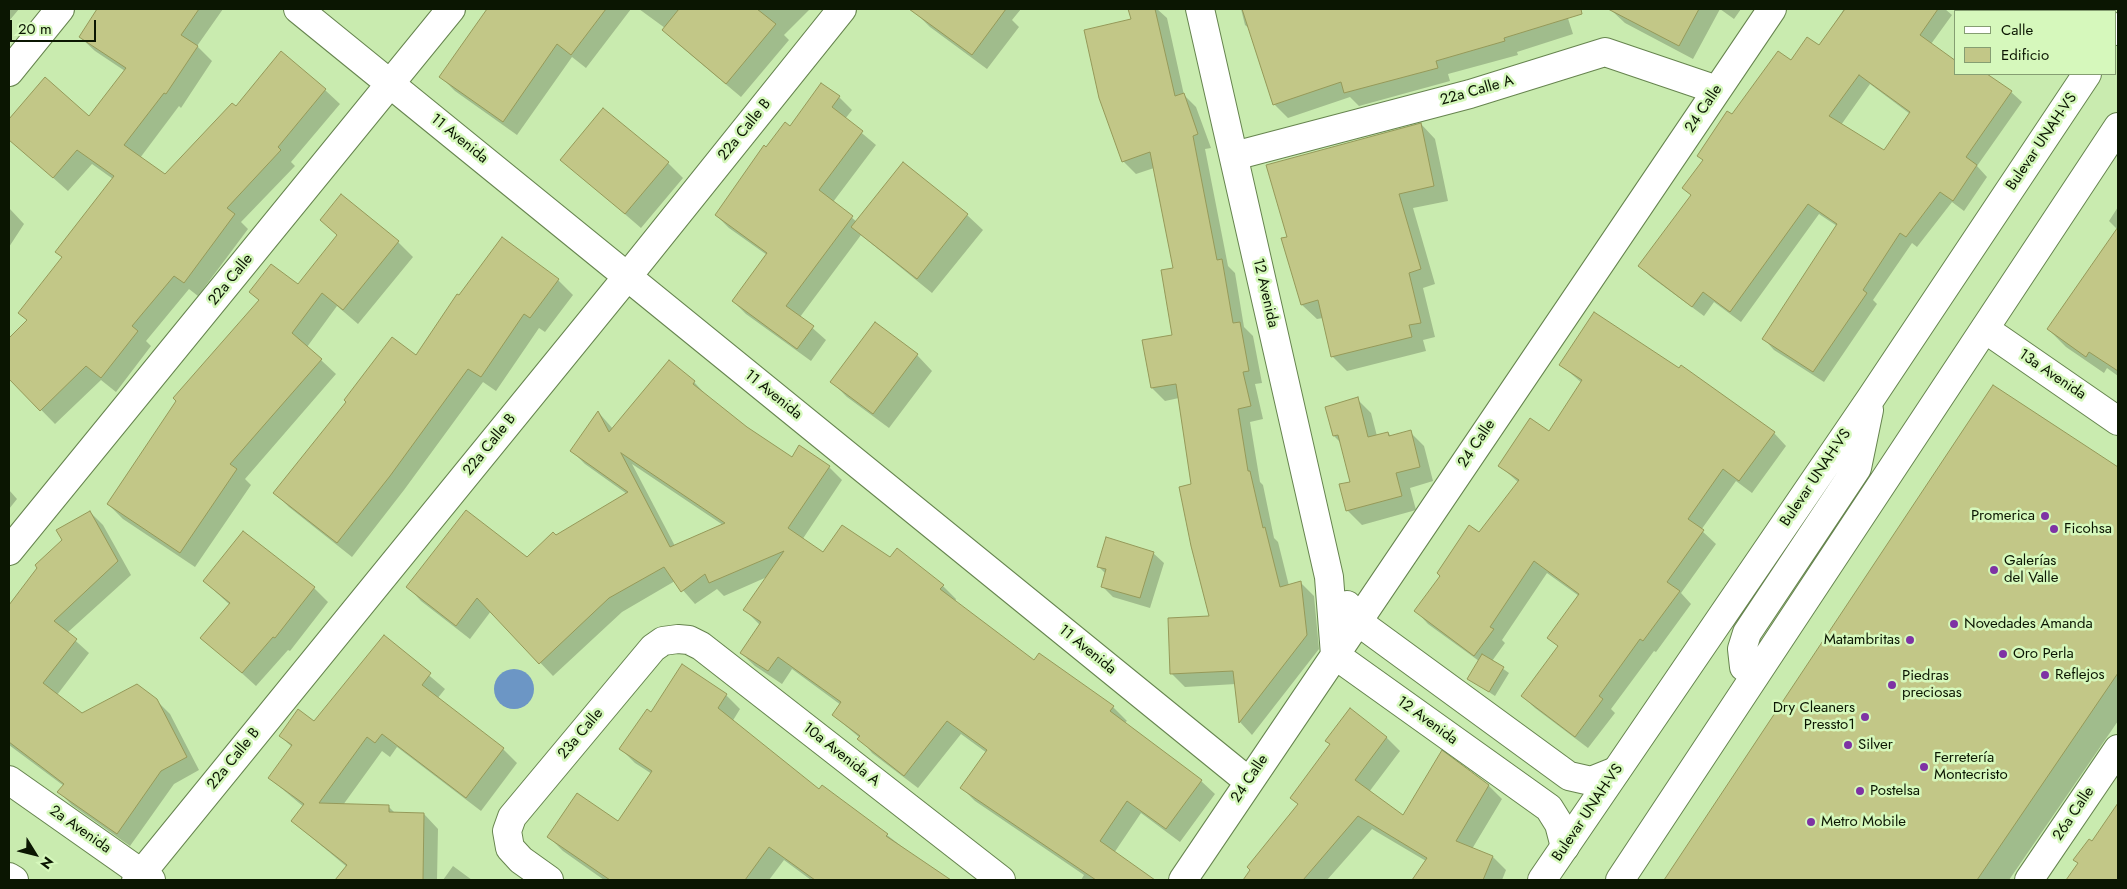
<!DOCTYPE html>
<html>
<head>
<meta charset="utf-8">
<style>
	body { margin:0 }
	#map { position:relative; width:2127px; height:889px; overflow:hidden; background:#c9ebaf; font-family:Jost,sans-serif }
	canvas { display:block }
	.frame { position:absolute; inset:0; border:10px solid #0b1602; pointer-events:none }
	.legend { position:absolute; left:1954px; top:10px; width:162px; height:65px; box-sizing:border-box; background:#d6f8bc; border:1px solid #859e72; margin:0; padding:6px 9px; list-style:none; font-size:15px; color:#0b1602 }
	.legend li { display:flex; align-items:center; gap:10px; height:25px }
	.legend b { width:25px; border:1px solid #859e72 }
	.north { position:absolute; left:10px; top:829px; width:50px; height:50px; -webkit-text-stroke:4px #d6f8bc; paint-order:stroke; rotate:126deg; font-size:14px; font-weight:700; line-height:20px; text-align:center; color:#0b1602 }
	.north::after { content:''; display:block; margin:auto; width:18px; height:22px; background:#0b1602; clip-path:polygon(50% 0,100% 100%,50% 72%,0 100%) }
	.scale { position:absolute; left:10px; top:20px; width:86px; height:22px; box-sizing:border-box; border:2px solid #0b1602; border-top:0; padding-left:6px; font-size:15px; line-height:18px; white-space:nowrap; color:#0b1602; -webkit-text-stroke:4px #d6f8bc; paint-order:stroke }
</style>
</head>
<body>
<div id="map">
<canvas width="2127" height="889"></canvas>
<div class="frame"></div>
<ul class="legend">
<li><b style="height:6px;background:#fff"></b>Calle</li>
<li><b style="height:14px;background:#c2c787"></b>Edificio</li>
</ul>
<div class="north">N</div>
<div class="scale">20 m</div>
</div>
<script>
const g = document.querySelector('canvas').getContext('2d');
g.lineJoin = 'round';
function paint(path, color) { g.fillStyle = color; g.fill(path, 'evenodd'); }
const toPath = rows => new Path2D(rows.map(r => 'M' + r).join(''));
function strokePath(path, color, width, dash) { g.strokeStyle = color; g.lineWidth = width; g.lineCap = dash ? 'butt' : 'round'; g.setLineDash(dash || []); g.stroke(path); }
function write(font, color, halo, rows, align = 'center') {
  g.font = font + ' Jost,sans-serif'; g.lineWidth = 5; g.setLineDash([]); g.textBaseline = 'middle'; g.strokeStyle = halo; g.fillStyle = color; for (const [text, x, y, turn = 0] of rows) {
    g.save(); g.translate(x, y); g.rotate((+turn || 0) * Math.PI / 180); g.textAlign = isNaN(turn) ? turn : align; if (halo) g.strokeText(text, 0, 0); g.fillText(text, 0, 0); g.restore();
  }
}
paint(toPath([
	'494 689a20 20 0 1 1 40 0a20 20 0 1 1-40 0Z'
]), '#6c96c5');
paint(toPath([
	[9,9,19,9,9,21],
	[99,9,223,9,197,46,212,61,181,108,179,106,140,158,165,175,236,108,325,90,340,104,291,162,295,166,241,222,248,229,198,296,189,289,146,341,151,346,116,392,101,380,55,424,9,377,9,340,28,321,63,258,113,179,92,164,68,191,9,139,9,121,45,79,89,118,125,71,95,51,80,37],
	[492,9,631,9,586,68,572,57,517,135,455,91,441,77],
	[639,9,810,9,784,35,789,40,741,97,678,44,663,30,665,28],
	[918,9,1021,9,1012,20,1019,27,987,69,930,27,915,12],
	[1139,9,1157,9,1167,18,1184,95,1196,107,1211,148,1205,149,1228,266,1235,273,1244,327,1253,336,1262,383,1255,384,1263,419,1250,422,1260,482,1263,485,1274,538,1278,542,1289,586,1301,583,1314,596,1319,649,1252,735,1240,722,1236,684,1185,687,1172,674,1169,619,1210,617,1179,398,1165,401,1152,388,1174,336,1174,269,1154,168,1136,174,1123,161,1132,20,1130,11],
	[1241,9,1565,9,1573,34,1517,52,1518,55,1448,74,1450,81,1359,106,1350,97,1288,118,1274,104,1251,30,1245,25],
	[1720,9,1693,59,1625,23,1611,10],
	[1720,9,1741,9,1734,19],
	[1844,9,1945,9,1952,15,1931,44,1956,74,1985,74,2011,92,2022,102,1977,166,1987,177,1964,211,1952,202,1917,247,1912,243,1873,300,1877,304,1824,382,1774,350,1764,339,1837,226,1819,214,1741,322,1714,302,1704,316,1651,277,1640,266,1692,196,1684,188,1704,161,1699,156,1732,116,1791,61,1819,47],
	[1870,84,1910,114,1884,152,1841,125],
	[1984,9,2084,9,2087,11,1988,11],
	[839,97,852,110,845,119,876,145,833,202,857,222,967,215,983,230,932,293,861,235,800,317,826,340,811,361,746,314,733,301,767,255,729,228,716,215,767,149,790,127],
	[1421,124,1435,139,1448,201,1413,208,1435,284,1423,288,1435,337,1423,340,1426,351,1347,371,1332,356,1323,318,1317,319,1302,305,1283,239,1288,237],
	[562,160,668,163,683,178,641,228],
	[2118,207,2118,376,2107,368,2104,373,2066,347,2048,329,2118,230,2109,221],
	[9,208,24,224,9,247],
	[322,220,398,242,413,257,358,324,337,306,307,347,336,374,245,479,251,485,195,567,123,519,108,504,260,301,251,292,298,286,338,236],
	[502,238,558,280,573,295,545,332,539,328,496,391,483,382,404,490,352,557,289,507,275,493,416,356],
	[917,355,932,371,889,428,847,397,832,382],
	[1561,365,1774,433,1786,446,1752,493,1736,481,1701,530,1716,544,1681,593,1691,604,1656,652,1654,651,1611,709,1615,713,1588,748,1535,708,1522,696,1559,647,1549,638,1579,596,1547,573,1502,640,1505,643,1492,661,1509,673,1495,696,1469,679,1479,661,1428,624,1416,611,1519,483,1499,465,1549,432,1582,383],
	[694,382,707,396,746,428,792,459,829,467,842,480,802,540,824,554,890,558,943,586,956,599,955,602,1035,662,1040,654,1113,707,1127,721,1124,723,1201,781,1215,794,1180,842,1141,813,1114,853,1151,880,1081,880,1084,875,975,801,962,788,987,753,961,734,918,788,872,753,860,738,833,715,841,705,792,669,782,684,755,666,741,653,760,625,745,610,767,577,724,596,717,589,695,604,675,581,622,612,553,676,491,611,470,639,421,601,408,587,527,558,556,537,627,494,585,464,572,451,599,413,613,429],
	[632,464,723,525,675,546],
	[1993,386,2118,469,2118,721,2009,880,1665,880],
	[1357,399,1371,413,1377,436,1388,433,1391,436,1410,432,1424,446,1433,481,1410,488,1416,510,1362,525,1347,510,1352,483,1342,444,1334,436],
	[9,490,17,499,9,509],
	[90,512,103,525,131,575,67,633,89,653,57,695,82,714,156,700,170,714,199,770,174,784,130,846,72,805,59,792,64,786,9,745,9,607,39,568],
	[243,533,314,588,328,602,290,651,288,650,256,686,202,637,230,605,204,581],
	[1153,553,1164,563,1150,608,1113,597,1102,586,1106,574,1099,567],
	[384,637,445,689,437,699,503,749,517,763,481,811,397,747,390,757,382,751,343,805,388,806,395,813,424,814,438,829,437,880,337,880,347,867,292,821,304,807,269,778,292,747,280,736,314,722],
	[726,695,740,709,732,722,820,791,887,835,945,880,811,880,784,860,769,880,604,880,563,851,549,837,619,823,652,774,635,763,621,749,651,714],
	[1350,710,1387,738,1400,751,1369,792,1403,817,1489,786,1502,799,1472,849,1493,857,1506,870,1502,880,1414,880,1426,861,1372,829,1327,880,1244,880,1299,805,1291,798,1331,745],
	[2118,805,2118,880,2068,880,2079,864,2075,860,2092,843],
	[453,866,472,880,443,880]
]), '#0003');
const building = toPath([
	[97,9,199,9,181,35,198,46,166,94,164,93,124,145,165,174,232,103,236,106,281,51,326,89,278,147,281,150,227,208,235,214,184,283,174,276,132,326,138,331,101,378,86,366,40,411,9,379,9,338,27,320,18,313,62,257,55,252,114,176,77,150,53,178,9,140,9,119,45,77,89,116,126,68,79,37,97,9],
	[487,9,606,9,571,55,557,44,503,122,439,77,487,9],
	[679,9,757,9,776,24,726,84,662,30,679,9],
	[909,9,1006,9,972,55,909,9],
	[1128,9,1155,9,1175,96,1184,93,1198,134,1193,136,1217,260,1222,259,1233,323,1240,322,1249,371,1243,372,1251,406,1238,409,1248,471,1250,471,1263,528,1265,527,1280,587,1301,581,1307,635,1239,723,1233,671,1170,674,1168,618,1209,616,1191,546,1179,487,1191,484,1176,384,1151,388,1142,340,1172,335,1161,270,1173,268,1150,152,1122,162,1099,98,1084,30,1131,19,1128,9],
	[1242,9,1581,9,1582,14,1504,38,1505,41,1436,61,1438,68,1344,93,1341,82,1273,105,1242,9],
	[1608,9,1699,9,1679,46,1608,9],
	[1845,9,1938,9,1920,35,1956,61,1956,74,1987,74,2012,91,1966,157,1977,165,1953,201,1940,192,1906,237,1900,233,1863,290,1867,293,1813,372,1762,339,1837,224,1808,204,1730,312,1703,292,1692,307,1638,266,1691,195,1682,188,1703,160,1697,156,1727,111,1732,114,1778,51,1791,60,1807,37,1819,45,1845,9],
	[1859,75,1910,112,1884,150,1829,116,1859,75],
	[821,83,840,96,832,107,863,131,819,190,853,216,786,306,814,326,797,349,732,301,767,253,715,215,764,145,766,147,785,122,790,126,821,83],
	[603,108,669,162,625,214,560,160,603,108],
	[1421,123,1434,186,1399,194,1421,269,1409,273,1421,323,1409,325,1412,337,1331,357,1318,300,1301,305,1281,238,1287,237,1266,165,1421,123],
	[903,162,968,214,917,279,851,227,903,162],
	[341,194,399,241,343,310,322,293,292,333,322,359,230,464,237,469,180,553,107,504,176,401,173,398,259,300,249,292,271,264,298,284,337,235,320,220,341,194],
	[2118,227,2118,371,2089,352,2086,357,2047,329,2118,227],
	[502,237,559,279,530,318,524,314,481,377,468,369,390,476,337,543,273,493,346,402,344,400,392,337,416,355,457,294,459,295,502,237],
	[1594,312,1679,368,1681,365,1775,432,1739,481,1723,469,1688,519,1704,530,1667,582,1680,591,1643,641,1640,639,1599,696,1603,699,1575,737,1521,696,1558,646,1547,638,1579,594,1534,561,1490,627,1494,629,1474,656,1414,611,1440,576,1437,573,1469,525,1479,532,1519,480,1498,466,1530,418,1549,431,1582,380,1559,365,1594,312],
	[875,322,918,354,873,414,830,382,875,322],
	[669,360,695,381,693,384,747,427,792,457,799,445,830,466,788,528,823,552,842,525,890,557,897,548,944,585,940,589,1034,660,1039,653,1114,706,1110,711,1202,780,1166,829,1127,801,1100,841,1155,880,1096,880,960,788,987,750,947,721,904,776,857,739,860,736,832,715,841,702,778,657,768,671,740,653,761,622,743,610,784,551,709,583,705,574,681,592,664,567,609,598,539,664,477,598,456,626,406,587,466,510,527,557,553,532,556,535,628,492,570,451,598,411,609,432,669,360],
	[621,453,725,523,670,547,621,453],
	[1993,385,2118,467,2118,673,1977,880,1664,880,1993,385],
	[1358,397,1368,437,1388,432,1389,436,1411,430,1420,467,1396,473,1402,496,1346,511,1339,484,1350,482,1338,435,1333,436,1325,407,1358,397],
	[90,511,118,561,54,621,77,639,43,683,82,713,137,684,157,699,187,757,161,771,117,834,57,792,64,784,9,742,9,605,37,568,35,565,62,540,56,530,90,511],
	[243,531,315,587,275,638,273,637,242,673,200,638,230,603,203,581,243,531],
	[1106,537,1154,552,1140,598,1101,587,1106,569,1097,567,1106,537],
	[384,635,431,673,422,685,504,748,466,798,382,734,375,743,367,737,319,803,389,805,389,812,424,813,423,880,335,880,347,865,291,821,304,804,268,778,292,745,279,736,298,709,314,721,384,635],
	[1482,654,1504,667,1489,692,1467,679,1482,654],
	[682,664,727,694,718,708,819,789,822,785,888,834,886,836,951,880,815,880,769,847,745,880,610,880,547,837,577,793,618,821,652,771,619,749,647,709,651,712,682,664],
	[1350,708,1387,737,1355,780,1403,815,1442,750,1489,785,1456,841,1493,856,1483,880,1412,880,1427,858,1358,816,1303,880,1243,880,1250,870,1247,867,1298,804,1290,798,1330,744,1325,741,1350,708],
	[2118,803,2118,880,2066,880,2078,863,2073,860,2089,839,2092,841,2118,803]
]);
paint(building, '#c2c787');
strokePath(building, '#959959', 1);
const minor = toPath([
	[298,9,1248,781],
	[1200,9,1329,577,1335,655,1549,808,1559,824,1565,847],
	[9,72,60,9],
	[1234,156,1470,94,1605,52,1717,90],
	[1985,329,2118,421],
	[9,551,451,9],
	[1347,605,1357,621,1569,776,1591,781,1616,771],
	[9,780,151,880],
	[9,877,14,880],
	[136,880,627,277,842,9],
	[549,880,521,860,510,848,507,831,512,817,653,648,663,641,678,639,689,640,701,646,1001,880],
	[1183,880,1772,9],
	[2029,880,2118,749]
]);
const major = toPath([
	[2116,31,2118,27],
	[1755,676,1744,667,1742,649,1747,633,1857,468,1869,410],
	[1542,880,1871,398,2087,74],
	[1620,880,2118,127]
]);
strokePath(minor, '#66844e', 30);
strokePath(major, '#66844e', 30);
strokePath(minor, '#fff', 28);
strokePath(major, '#fff', 28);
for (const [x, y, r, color] of [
	[2045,516,5,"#7e33a4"],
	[2054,529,5,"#7e33a4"],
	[1994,570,5,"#7e33a4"],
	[1954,624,5,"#7e33a4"],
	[1910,640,5,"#7e33a4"],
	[2003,654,5,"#7e33a4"],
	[2045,675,5,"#7e33a4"],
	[1892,685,5,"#7e33a4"],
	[1865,717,5,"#7e33a4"],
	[1848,745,5,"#7e33a4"],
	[1924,767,5,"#7e33a4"],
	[1860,791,5,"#7e33a4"],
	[1811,822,5,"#7e33a4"]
]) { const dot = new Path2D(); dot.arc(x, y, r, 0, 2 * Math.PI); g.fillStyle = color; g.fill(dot); strokePath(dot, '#d6f8bc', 2); }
write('15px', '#0b1602', '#d6f8bc', [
	["22a Calle A",1477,91,-16],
	["24 Calle",1704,109,-56],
	["22a Calle B",745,130,-51],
	["11 Avenida",459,139,39],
	["Bulevar UNAH-VS",2042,142,-56],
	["22a Calle",231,280,-51],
	["12 Avenida",1265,293,77],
	["13a Avenida",2052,375,34],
	["11 Avenida",773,395,39],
	["24 Calle",1477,444,-56],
	["22a Calle B",490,445,-51],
	["Bulevar UNAH-VS",1816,478,-56],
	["11 Avenida",1087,650,39],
	["12 Avenida",1427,721,36],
	["23a Calle",581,734,-50],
	["10a Avenida A",841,755,38],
	["22a Calle B",234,759,-51],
	["24 Calle",1250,779,-56],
	["Bulevar UNAH-VS",1588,813,-56],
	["26a Calle",2074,814,-56],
	["2a Avenida",80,830,35]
]);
write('15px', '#0b1602', '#d6f8bc', [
	["Promerica",2035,516,"right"],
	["Ficohsa",2064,529],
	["Galerías",2004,561],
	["del Valle",2004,578],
	["Novedades Amanda",1964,624],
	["Matambritas",1900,640,"right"],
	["Oro Perla",2013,654],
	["Reflejos",2055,675],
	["Piedras",1902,676],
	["preciosas",1902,693],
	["Dry Cleaners",1855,708,"right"],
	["Pressto1",1855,725,"right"],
	["Silver",1858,745],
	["Ferretería",1934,758],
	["Montecristo",1934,775],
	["Postelsa",1870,791],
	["Metro Mobile",1821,822]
], 'left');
</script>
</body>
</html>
